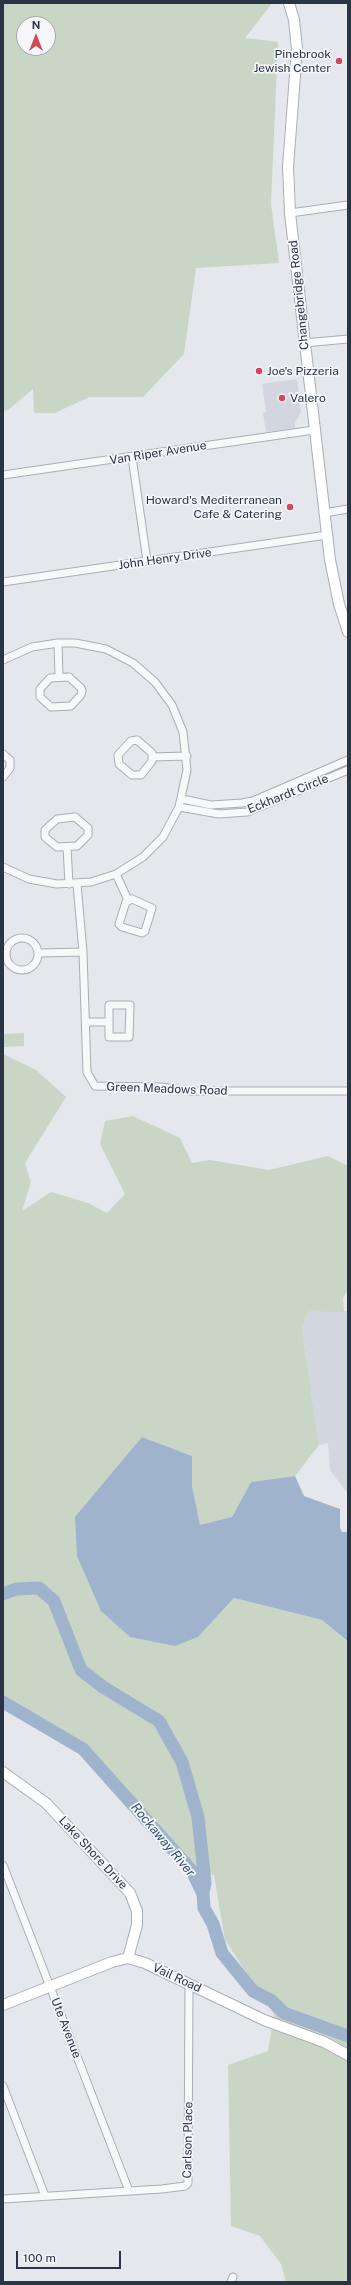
<!DOCTYPE html>
<html>
<head>
<meta charset="utf-8">
<style>
	body { margin:0 }
	#map { position:relative; width:351px; height:2285px; overflow:hidden; background:#e4e7ec; font-family:"Public Sans",sans-serif }
	canvas { display:block }
	.frame { position:absolute; inset:0; border:4px solid #2b3445; pointer-events:none }
	.north { position:absolute; left:16px; top:16px; width:40px; height:40px; box-sizing:border-box; background:#f4f6f9; border:1px solid #a4a8b1; border-radius:50%; rotate:0deg; font-size:11px; font-weight:700; line-height:16px; text-align:center; color:#2b3445 }
	.north::after { content:''; display:block; margin:auto; width:14px; height:18px; background:#d1495b; clip-path:polygon(50% 0,100% 100%,50% 72%,0 100%) }
	.scale { position:absolute; left:16px; top:2251px; width:105px; height:18px; box-sizing:border-box; border:2px solid #2b3445; border-top:0; padding-left:5px; font-size:12px; line-height:14px; white-space:nowrap; color:#2b3445; -webkit-text-stroke:3px #f4f6f9; paint-order:stroke }
</style>
</head>
<body>
<div id="map">
<canvas width="351" height="2285"></canvas>
<div class="frame"></div>
<div class="north">N</div>
<div class="scale">100 m</div>
</div>
<script>
const g = document.querySelector('canvas').getContext('2d');
g.lineJoin = 'round';
function paint(path, color) { g.fillStyle = color; g.fill(path, 'evenodd'); }
const toPath = rows => new Path2D(rows.map(r => 'M' + r).join(''));
function strokePath(path, color, width, dash) { g.strokeStyle = color; g.lineWidth = width; g.lineCap = dash ? 'butt' : 'round'; g.setLineDash(dash || []); g.stroke(path); }
function write(font, color, halo, rows, align = 'center') {
  g.font = font + ' "Public Sans",sans-serif'; g.lineWidth = 3.5; g.setLineDash([]); g.textBaseline = 'middle'; g.strokeStyle = halo; g.fillStyle = color; for (const [text, x, y, turn = 0] of rows) {
    g.save(); g.translate(x, y); g.rotate((+turn || 0) * Math.PI / 180); g.textAlign = isNaN(turn) ? turn : align; if (halo) g.strokeText(text, 0, 0); g.fillText(text, 0, 0); g.restore();
  }
}
paint(toPath([
	[297,379,301,412,295,423,295,428,266,432,263,413,266,412,262,384],
	[308,1311,348,1311,348,1494,330,1470,328,1443,319,1445,302,1330]
]), '#d2d6de');
paint(toPath([
	[3,3,270,3,270,6,245,38,278,42,271,204,279,263,196,268,184,354,143,397,89,397,55,413,34,413,33,389,8,410,3,411],
	[24,24,48,24,48,48,24,48],
	[24,1033,24,1046,3,1047,3,1034],
	[3,1054,36,1070,66,1097,25,1163,31,1182,22,1211,51,1192,88,1203,107,1213,125,1194,100,1144,105,1121,133,1116,180,1138,192,1163,210,1160,269,1170,328,1156,348,1166,348,1289,343,1298,344,1312,308,1311,302,1330,319,1445,295,1476,251,1482,232,1517,200,1526,192,1486,192,1456,142,1437,198,1637,234,1598,322,1620,345,1640,348,1640,348,2282,286,2282,281,2264,260,2236,231,2226,228,2065,268,2051,274,2015,225,1940,214,1875,198,1871,92,1750,3,1697]
]), '#c9d6c5');
paint(toPath([
	[142,1437,192,1456,192,1486,200,1525,232,1517,251,1482,295,1476,304,1496,340,1509,340,1528,342,1532,348,1532,348,1640,346,1640,322,1620,234,1598,198,1637,175,1646,130,1637,101,1611,77,1556,75,1517]
]), '#9fb4cc');
strokePath(toPath([
	[3,1594,16,1589,39,1588,54,1601,81,1670,103,1687,159,1721,182,1762,198,1817,205,1883,203,1892],
	[3,1702,83,1749,192,1871,203,1894,204,1908,213,1924,222,1953,253,1991,272,2001,284,2013,348,2036]
]), '#9fb4cc', 13);
const street = toPath([
	[290,213,348,205],
	[304,343,348,339],
	[132,457,147,561],
	[3,475,314,430],
	[324,513,348,509],
	[3,582,327,535],
	[58,643,59,677],
	[3,660,32,647,58,643,75,643,106,649,133,663,155,682,172,705,183,732,187,770,179,807,163,837,143,857,116,874,91,882,57,884,29,879,3,867],
	[69,677,81,688,82,691,81,695,71,706,51,707,40,697,40,689,50,678,69,677],
	[137,740,152,753,152,761,141,775,132,775,119,764,118,755,131,741,137,740],
	[3,754,10,760,10,768,3,777],
	[152,757,187,756],
	[182,799,211,805,242,803,253,801,348,760],
	[179,807,219,814,247,812,348,770],
	[75,817,88,828,88,835,77,846,57,847,45,837,45,830,57,819,75,817],
	[67,847,69,884],
	[116,874,128,900],
	[77,884,83,952,87,1072,95,1086,161,1087,190,1091,348,1091],
	[132,899,152,908,145,931,142,933,122,927,119,924,126,902,132,899],
	'6 954a16 16 0 1 1 32 0a16 16 0 1 1-32 0Z',
	[40,953,83,952],
	[109,1005,130,1005,129,1037,109,1037,109,1005],
	[86,1022,109,1022],
	[3,1865,129,2191],
	[3,2086,45,2196],
	[3,2199,162,2189,185,2186,188,2183,189,1983],
	[231,2282,233,2277]
]);
const secondary = toPath([
	[289,3,294,20,297,49,288,167,290,213,330,560,339,604,348,632],
	[3,1772,46,1803,130,1893,137,1911,137,1925,128,1958],
	[3,2005,112,1962,128,1958,145,1963,264,2020,324,2042,348,2055]
]);
strokePath(street, '#a9aeb7', 9);
strokePath(secondary, '#a9aeb7', 12);
strokePath(street, '#f7f8fa', 7);
strokePath(secondary, '#fff', 10);
for (const [x, y, r, color] of [
	[339,61,4,"#d1495b"],
	[259,371,4,"#d1495b"],
	[282,398,4,"#d1495b"],
	[290,507,4,"#d1495b"]
]) { const dot = new Path2D(); dot.arc(x, y, r, 0, 2 * Math.PI); g.fillStyle = color; g.fill(dot); strokePath(dot, '#f4f6f9', 1.5); }
write('12px', '#2b3445', '#f4f6f9', [
	["Pinebrook",331,54],
	["Jewish Center",331,68],
	["Joe's Pizzeria",267,371,"left"],
	["Valero",290,398,"left"],
	["Howard's Mediterranean",282,500],
	["Cafe & Catering",282,514]
], 'right');
write('12px', '#2b3445', '#f4f6f9', [
	["Changebridge Road",299,295,-96],
	["Van Riper Avenue",158,453,-9],
	["John Henry Drive",165,559,-8],
	["Eckhardt Circle",288,794,-22],
	["Green Meadows Road",167,1089,2],
	["Lake Shore Drive",93,1853,47],
	["Vail Road",177,1978,25],
	["Ute Avenue",66,2028,69],
	["Carlson Place",188,2140,-89]
]);
write('italic 13px', '#34527a', '#f4f6f9', [
	["Rockaway River",163,1840,50]
]);
</script>
</body>
</html>
